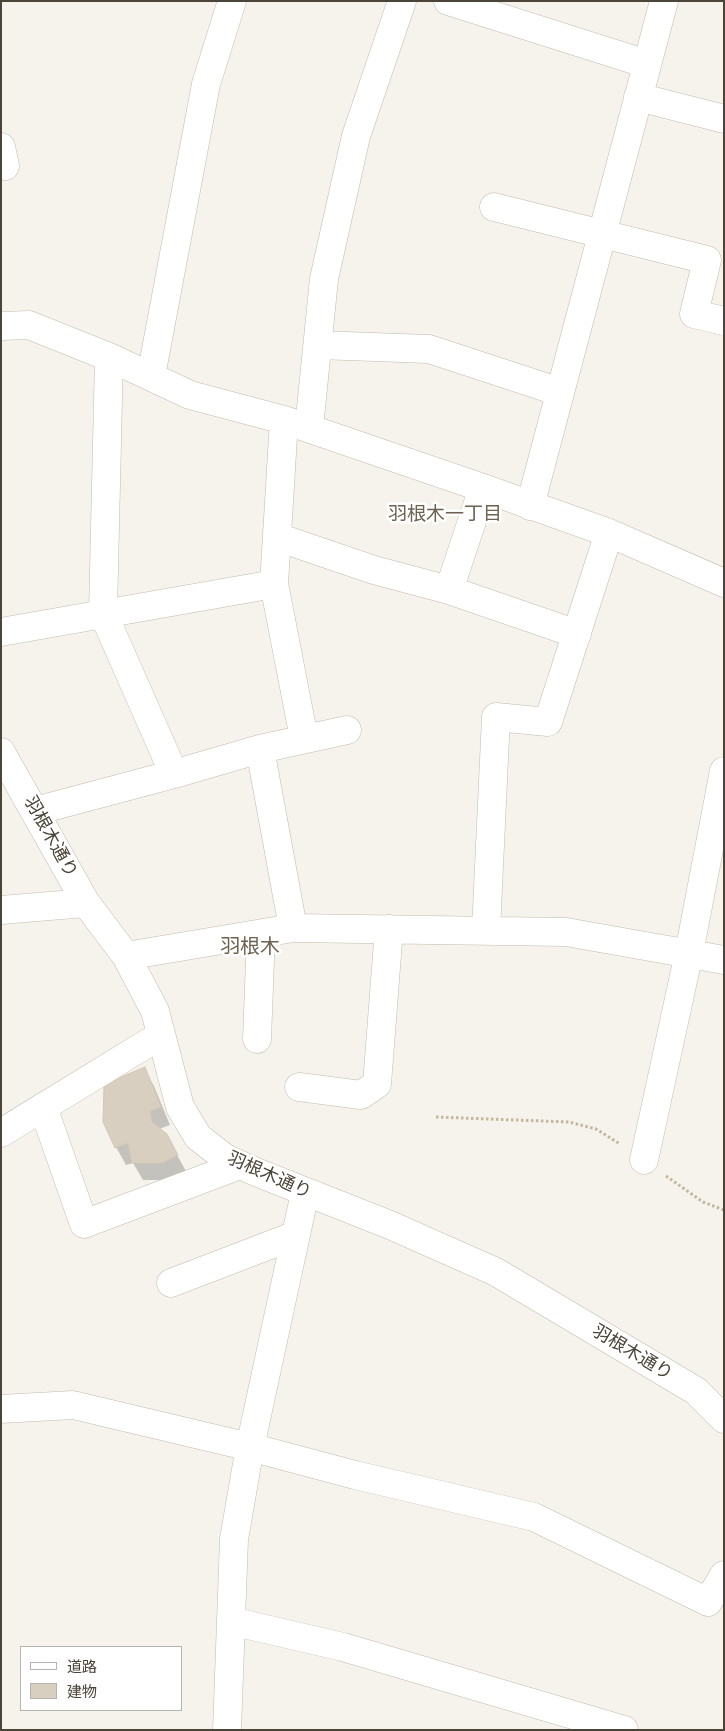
<!DOCTYPE html>
<html>
<head>
<meta charset="utf-8">
<style>
	body { margin:0 }
	#map { position:relative; width:725px; height:1731px; overflow:hidden; background:#f6f3ec; font-family:Signika,"Noto Sans JP",sans-serif }
	canvas { display:block }
	.frame { position:absolute; inset:0; border:2px solid #4b4439; pointer-events:none }
	.legend { position:absolute; left:20px; top:1646px; width:162px; height:65px; box-sizing:border-box; background:#fff; border:1px solid #b7b4b0; margin:0; padding:6px 9px; list-style:none; font-size:15px; color:#4b4439 }
	.legend li { display:flex; align-items:center; gap:10px; height:25px }
	.legend b { width:25px; border:1px solid #b7b4b0 }
</style>
</head>
<body>
<div id="map">
<canvas width="725" height="1731"></canvas>
<div class="frame"></div>
<ul class="legend">
<li><b style="height:6px;background:#fff"></b>道路</li>
<li><b style="height:14px;background:#d8cfc1"></b>建物</li>
</ul>
</div>
<script>
const g = document.querySelector('canvas').getContext('2d');
g.lineJoin = 'round';
function paint(path, color) { g.fillStyle = color; g.fill(path, 'evenodd'); }
const toPath = rows => new Path2D(rows.map(r => 'M' + r).join(''));
function strokePath(path, color, width, dash) { g.strokeStyle = color; g.lineWidth = width; g.lineCap = dash ? 'butt' : 'round'; g.setLineDash(dash || []); g.stroke(path); }
function write(font, color, halo, rows, align = 'center') {
  g.font = font + ' Signika,"Noto Sans JP",sans-serif'; g.lineWidth = 5; g.setLineDash([]); g.textBaseline = 'middle'; g.strokeStyle = halo; g.fillStyle = color; for (const [text, x, y, turn = 0] of rows) {
    g.save(); g.translate(x, y); g.rotate((+turn || 0) * Math.PI / 180); g.textAlign = isNaN(turn) ? turn : align; if (halo) g.strokeText(text, 0, 0); g.fillText(text, 0, 0); g.restore();
  }
}
paint(toPath([
	[144,1069,154,1086,170,1125,159,1129,176,1153,187,1173,172,1180,143,1180,133,1163,126,1165,116,1147]
]), '#0003');
const building = toPath([
	[145,1067,161,1107,150,1111,152,1122,167,1134,178,1155,162,1163,132,1163,128,1143,115,1148,103,1122,104,1084,145,1067]
]);
paint(building, '#d8cfc1');
strokePath(building, '#d3c7b4', 1);
const minor = toPath([
	[448,1,647,64],
	[638,97,724,119],
	[1,147,5,166],
	[494,207,707,260,694,314,724,321],
	[1,326,29,325,109,357,190,395,284,420,483,488,609,533,724,583],
	[318,345,429,349,560,392],
	[109,357,103,613,174,774],
	[151,376,206,84,232,1],
	[284,420,274,584,304,738],
	[309,428,324,279,356,136,402,1],
	[530,506,664,1],
	[277,537,374,570,449,590,577,634],
	[449,590,483,488],
	[1,632,274,584],
	[260,749,293,928],
	[1,752,86,903,126,956,155,1011,180,1107,198,1137,225,1158,256,1172,390,1225,496,1272,696,1391,724,1419],
	[35,811,174,774,260,749,347,730],
	[1,910,86,903],
	[486,931,496,717,548,722,609,533],
	[126,956,293,928,566,932,724,960],
	[257,1039,261,934],
	[299,1087,361,1095,377,1084,389,929],
	[43,1107,84,1224,240,1165],
	[1,1133,161,1035],
	[644,1160,689,953,724,771],
	[171,1283,296,1235],
	[1,1409,73,1405,250,1447,355,1475,534,1517,708,1602,724,1575],
	[231,1621,343,1647,624,1730],
	[227,1730,234,1539,250,1447,305,1193]
]);
strokePath(minor, '#c2bbae', 29);
strokePath(toPath([
	[436,1117,569,1122,596,1129,620,1144],
	[666,1176,703,1202,724,1210]
]), '#c4b79f', 3, [2.5, 2.5]);
strokePath(minor, '#fff', 28);
write('18px', '#4b4439', '#fff', [
	["羽根木通り",50,837,61],
	["羽根木通り",269,1176,24],
	["羽根木通り",632,1353,31]
]);
write('19px', '#6e6250', '#fff', [
	["羽根木一丁目",445,515]
]);
write('20px', '#6e6250', '#fff', [
	["羽根木",250,948]
]);
</script>
</body>
</html>
